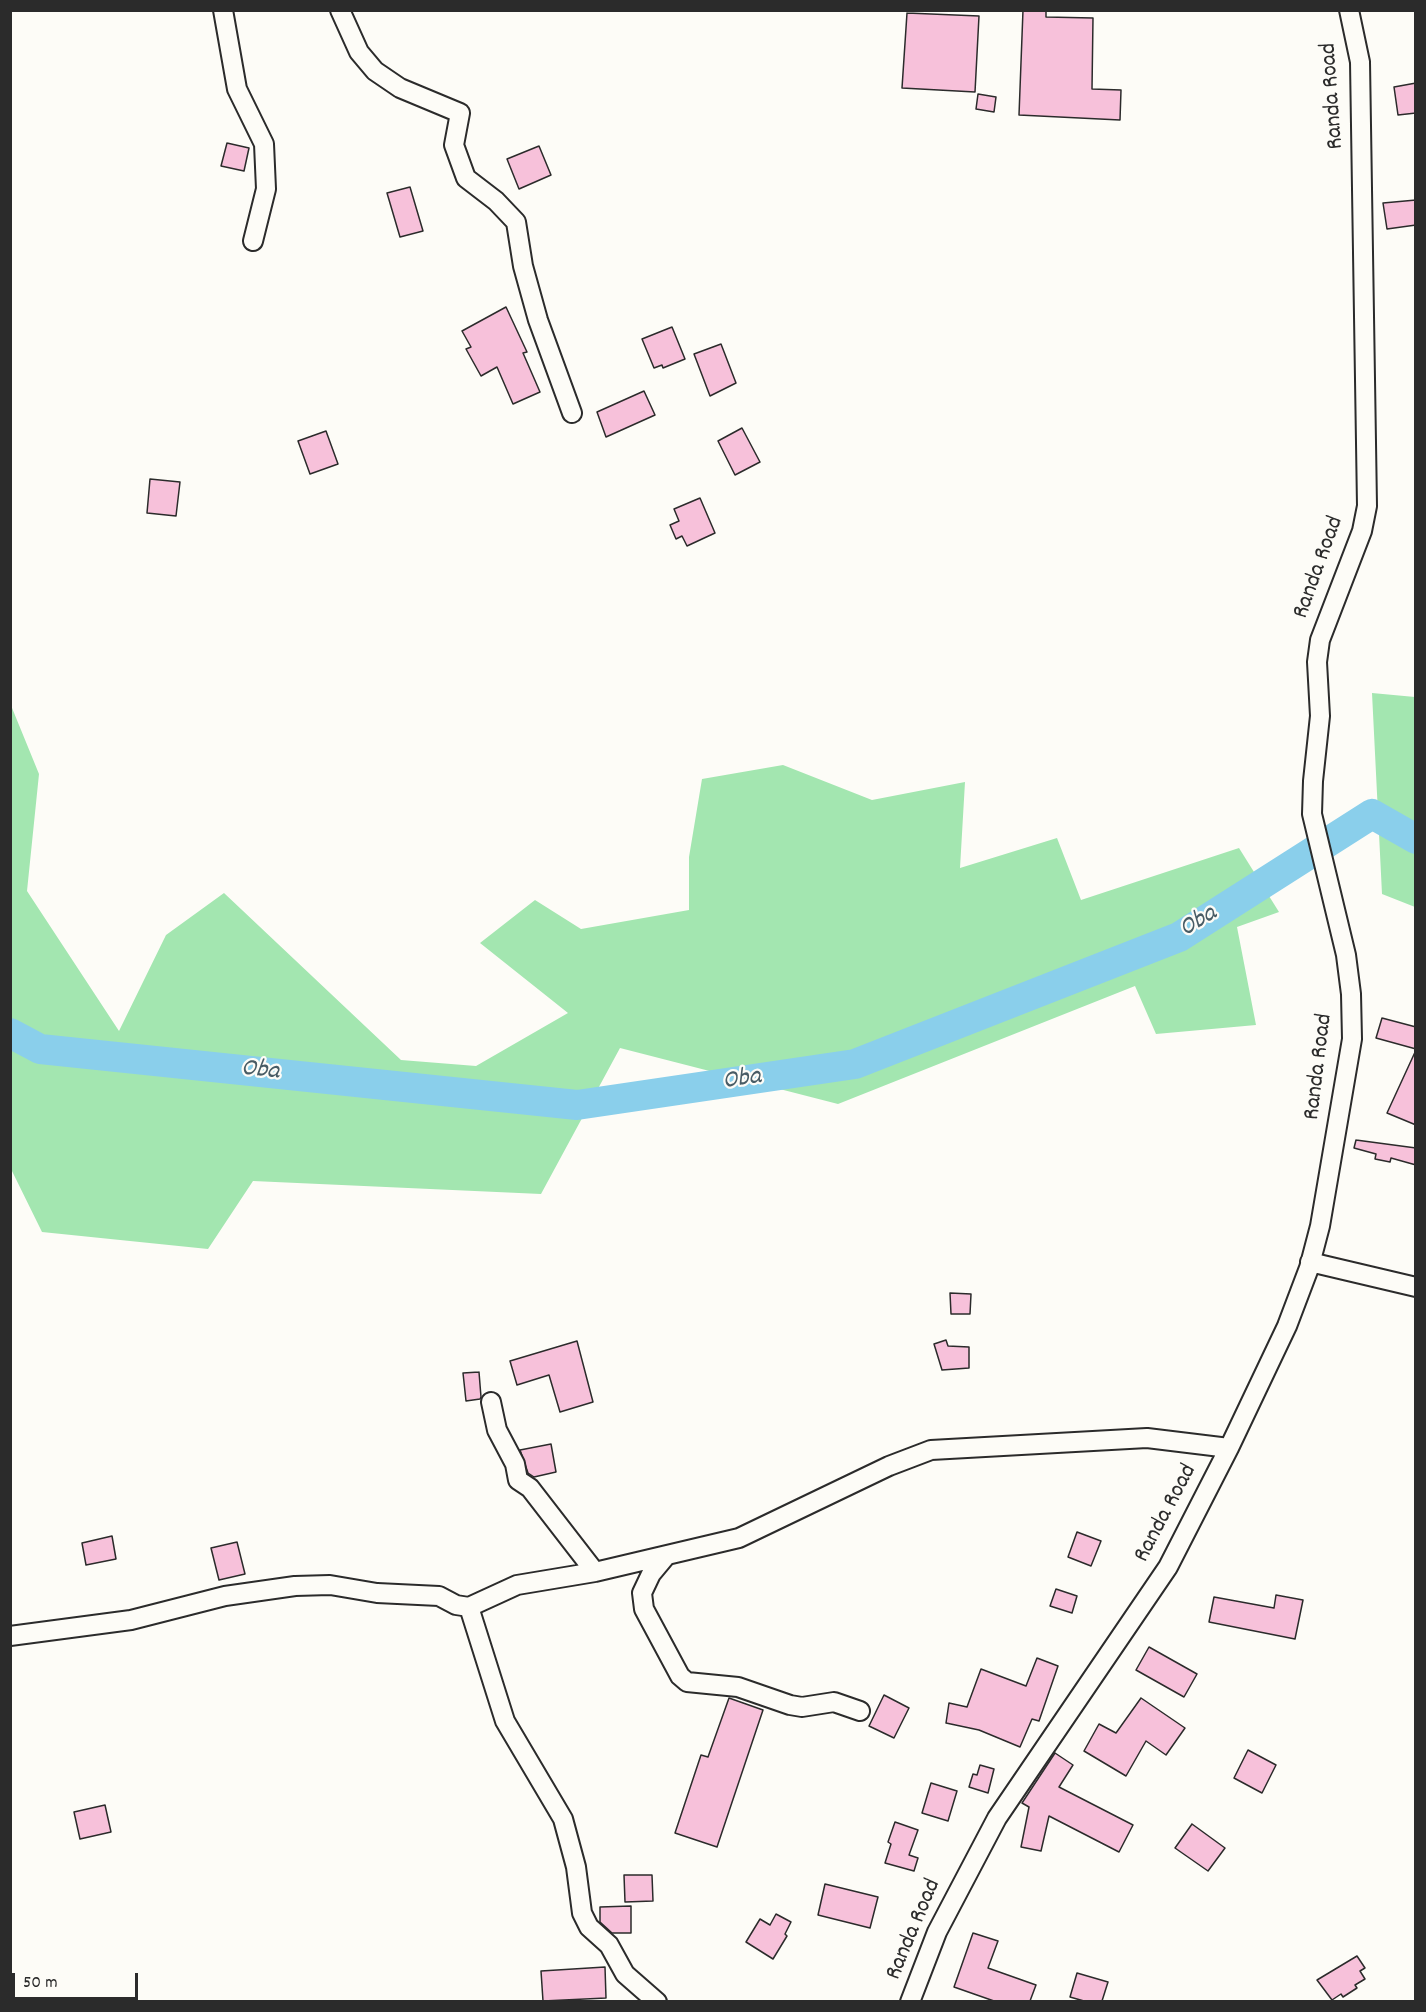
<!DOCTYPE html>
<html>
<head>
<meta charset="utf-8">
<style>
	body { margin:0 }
	#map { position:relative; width:1426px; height:2012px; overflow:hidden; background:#fdfcf7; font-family:Dekko,sans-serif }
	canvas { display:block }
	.frame { position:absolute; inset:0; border:12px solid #2b2b2b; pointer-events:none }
	.scale { position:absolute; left:12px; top:1973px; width:126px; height:27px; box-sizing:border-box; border:3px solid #2b2b2b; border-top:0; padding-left:8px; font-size:18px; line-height:21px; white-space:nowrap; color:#2b2b2b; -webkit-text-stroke:4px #fdfcf7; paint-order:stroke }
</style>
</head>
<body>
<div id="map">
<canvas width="1426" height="2012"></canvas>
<div class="frame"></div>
<div class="scale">50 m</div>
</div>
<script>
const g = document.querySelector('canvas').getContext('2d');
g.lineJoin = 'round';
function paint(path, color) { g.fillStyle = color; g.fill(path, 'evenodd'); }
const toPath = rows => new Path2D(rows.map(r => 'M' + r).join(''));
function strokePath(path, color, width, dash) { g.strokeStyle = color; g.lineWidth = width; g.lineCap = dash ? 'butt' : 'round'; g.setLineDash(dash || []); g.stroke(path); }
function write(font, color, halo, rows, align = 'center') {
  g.font = font + ' Dekko,sans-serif'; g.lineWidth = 4.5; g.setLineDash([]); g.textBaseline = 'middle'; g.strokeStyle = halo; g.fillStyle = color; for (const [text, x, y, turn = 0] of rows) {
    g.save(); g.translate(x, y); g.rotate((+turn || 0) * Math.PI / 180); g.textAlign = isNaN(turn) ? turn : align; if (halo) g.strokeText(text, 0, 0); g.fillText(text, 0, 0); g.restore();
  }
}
paint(toPath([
	[1372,693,1415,697,1415,907,1382,894],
	[10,703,39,774,27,891,119,1031,166,935,224,893,401,1060,476,1066,568,1013,480,943,535,900,581,929,689,910,689,857,702,779,783,765,872,800,965,782,960,868,1057,838,1081,900,1239,848,1279,912,1237,927,1256,1025,1156,1034,1135,986,838,1104,620,1048,541,1194,253,1181,208,1249,42,1232,11,1169]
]), '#a3e6b0');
strokePath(toPath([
	[10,1033,40,1049,577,1105,855,1064,1179,937,1372,814,1416,839]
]), '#8acfeb', 30);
const building = toPath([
	[1023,10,1046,10,1046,17,1093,18,1092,89,1121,90,1120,120,1019,115,1023,10],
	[907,13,979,16,975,92,902,88,907,13],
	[1416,83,1416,113,1398,115,1394,87,1416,83],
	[978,94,996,97,994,112,976,109,978,94],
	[227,143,249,148,244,171,221,166,227,143],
	[539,146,551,175,519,189,507,159,539,146],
	[410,187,423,231,400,237,387,193,410,187],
	[1416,200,1416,225,1387,229,1383,203,1416,200],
	[506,307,527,352,523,353,540,392,513,404,497,367,481,376,466,349,471,347,462,331,506,307],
	[672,327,685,359,663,368,662,365,654,368,642,339,672,327],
	[721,344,736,383,710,396,694,354,721,344],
	[644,391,655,415,606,437,597,412,644,391],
	[742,428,760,462,735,475,718,441,742,428],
	[326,431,338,464,310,474,298,441,326,431],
	[150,479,180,482,176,516,147,513,150,479],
	[700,498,715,533,687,546,682,536,676,539,670,525,679,521,674,509,700,498],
	[1382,1018,1416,1027,1416,1049,1376,1038,1382,1018],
	[1416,1050,1416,1125,1387,1113,1416,1050],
	[1356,1140,1416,1148,1416,1165,1391,1158,1390,1162,1375,1159,1376,1154,1354,1148,1356,1140],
	[950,1293,971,1294,970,1314,951,1314,950,1293],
	[946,1340,948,1346,969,1347,969,1368,942,1370,934,1344,946,1340],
	[577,1341,593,1402,560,1412,549,1375,517,1385,510,1361,577,1341],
	[479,1372,481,1397,480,1399,466,1401,463,1373,479,1372],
	[551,1444,556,1472,534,1477,528,1473,520,1450,551,1444],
	[1077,1532,1101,1541,1091,1566,1068,1557,1077,1532],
	[112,1536,116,1559,86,1565,82,1543,112,1536],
	[237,1542,245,1574,219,1580,211,1548,237,1542],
	[1056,1589,1077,1596,1072,1613,1050,1606,1056,1589],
	[1276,1595,1303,1600,1295,1639,1209,1622,1214,1597,1274,1608,1276,1595],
	[1149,1647,1197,1674,1184,1697,1136,1670,1149,1647],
	[1037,1658,1058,1666,1039,1721,1032,1719,1020,1747,979,1730,946,1723,949,1703,967,1707,981,1669,1026,1686,1037,1658],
	[884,1695,909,1708,894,1738,869,1726,884,1695],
	[729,1698,763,1710,717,1847,675,1833,701,1755,708,1757,729,1698],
	[1141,1698,1185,1728,1166,1755,1146,1741,1126,1776,1084,1751,1099,1724,1116,1733,1141,1698],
	[1248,1750,1276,1765,1262,1793,1234,1778,1248,1750],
	[1055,1753,1073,1765,1059,1787,1133,1825,1119,1852,1049,1816,1041,1851,1021,1847,1029,1807,1022,1803,1055,1753],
	[980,1765,994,1769,988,1793,969,1787,973,1774,977,1775,980,1765],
	[931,1783,957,1791,948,1821,922,1813,931,1783],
	[105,1805,111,1832,80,1839,74,1812,105,1805],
	[895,1822,918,1830,909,1855,918,1858,914,1871,885,1863,891,1844,888,1842,895,1822],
	[1192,1824,1225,1848,1208,1871,1175,1848,1192,1824],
	[624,1875,652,1875,653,1901,625,1902,624,1875],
	[825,1884,878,1897,870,1928,818,1915,825,1884],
	[631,1906,631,1933,612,1933,600,1922,600,1907,631,1906],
	[776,1914,791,1922,785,1934,787,1936,773,1959,746,1942,760,1919,770,1925,776,1914],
	[973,1933,998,1941,988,1968,1036,1985,1030,2001,994,2001,954,1987,973,1933],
	[1357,1956,1365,1968,1360,1971,1365,1979,1355,1985,1357,1988,1343,1997,1341,1994,1332,2000,1317,1980,1357,1956],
	[605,1967,606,1998,543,2001,541,1971,605,1967],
	[1077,1973,1108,1982,1102,2001,1084,2001,1070,1997,1077,1973]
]);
paint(building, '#f7c1da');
strokePath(building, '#2b2b2b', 1.5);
const street = toPath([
	[223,10,237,89,264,144,266,189,253,241],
	[340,10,359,52,375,71,400,88,460,113,454,145,466,178,496,201,516,222,523,266,538,320,572,413],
	[1310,1262,1416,1287],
	[491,1402,497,1430,515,1464,518,1480,530,1488,595,1572],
	[666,1556,651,1574,642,1593,644,1609,680,1676,687,1682,738,1687,790,1705,802,1707,834,1702,860,1711],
	[469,1607,505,1721,563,1819,576,1867,582,1913,589,1927,609,1945,625,1974,657,2002],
	[10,1636,131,1620,225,1596,295,1586,330,1585,377,1593,439,1596,456,1605,469,1607,517,1585,595,1572,739,1538,889,1466,931,1450,1147,1438,1229,1448],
	[910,2002,937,1932,997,1818,1168,1567,1229,1448,1287,1326,1309,1268,1320,1226,1352,1039,1351,994,1346,955,1312,814,1313,781,1320,716,1317,662,1320,640,1362,531,1367,506,1360,62,1349,10]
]);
strokePath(street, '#2b2b2b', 22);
strokePath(street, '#fdfcf7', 18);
write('24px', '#2b2b2b', '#fdfcf7', [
	["Randa Road",1334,96,-94],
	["Randa Road",1320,568,-70],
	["Randa Road",1320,1067,-83],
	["Randa Road",1167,1514,-62],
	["Randa Road",915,1930,-67]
]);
write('italic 26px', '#485c65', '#fdfcf7', [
	["Oba",1199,923,-31],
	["Oba",260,1072,6],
	["Oba",742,1081,-8]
]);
</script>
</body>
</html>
